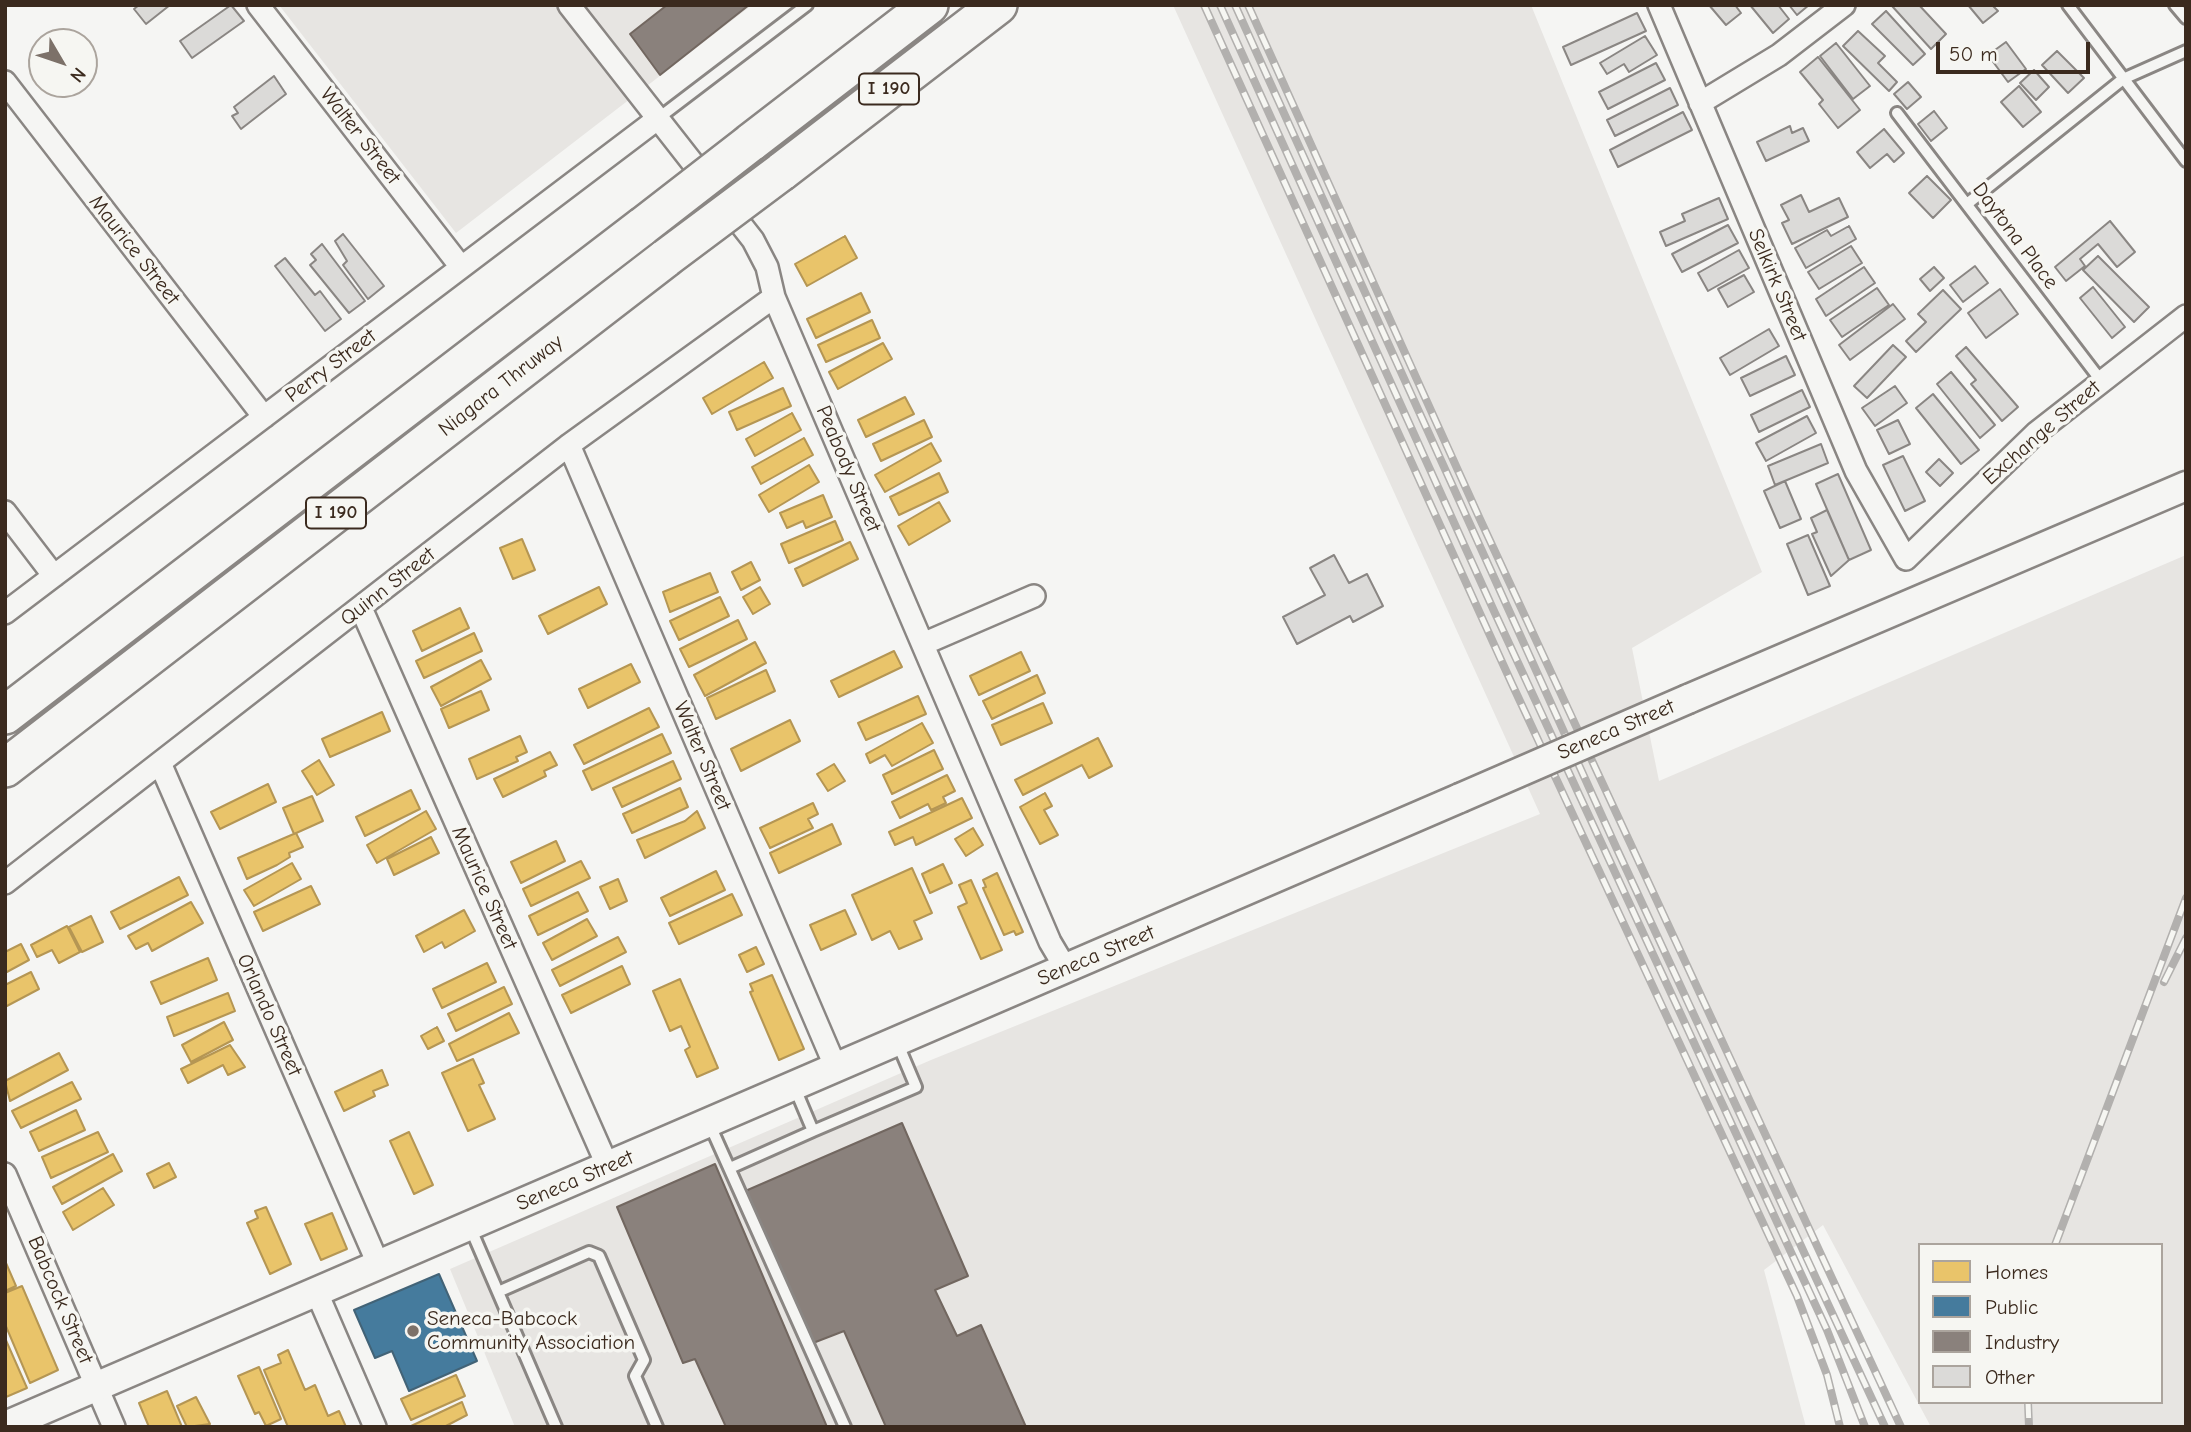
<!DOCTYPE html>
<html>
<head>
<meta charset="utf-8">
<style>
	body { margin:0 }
	#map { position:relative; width:2191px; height:1432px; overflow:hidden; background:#f5f5f3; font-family:"Comic Neue",sans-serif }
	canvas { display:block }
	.frame { position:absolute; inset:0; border:7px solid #3b2a1e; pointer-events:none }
	.legend { position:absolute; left:1918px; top:1243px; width:245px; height:161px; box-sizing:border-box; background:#f6f6f2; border:2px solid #aba49d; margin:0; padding:9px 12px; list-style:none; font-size:21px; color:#3b2a1e }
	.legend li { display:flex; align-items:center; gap:14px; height:35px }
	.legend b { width:35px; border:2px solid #aba49d }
	.north { position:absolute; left:28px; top:28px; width:70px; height:70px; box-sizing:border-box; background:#f6f6f2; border:2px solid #aba49d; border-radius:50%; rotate:129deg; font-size:19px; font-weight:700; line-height:28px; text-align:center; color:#3b2a1e }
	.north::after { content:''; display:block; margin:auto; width:24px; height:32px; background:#7c7169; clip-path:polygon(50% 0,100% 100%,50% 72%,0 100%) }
	.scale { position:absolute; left:1936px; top:42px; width:154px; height:32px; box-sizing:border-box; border:4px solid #3b2a1e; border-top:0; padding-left:9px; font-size:21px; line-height:24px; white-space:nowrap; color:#3b2a1e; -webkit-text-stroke:5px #f6f6f2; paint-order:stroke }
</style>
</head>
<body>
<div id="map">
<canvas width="2191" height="1432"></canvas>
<div class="frame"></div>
<ul class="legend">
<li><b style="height:19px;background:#e9c46a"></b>Homes</li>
<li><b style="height:19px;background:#457b9d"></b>Public</li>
<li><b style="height:19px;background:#8a817c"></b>Industry</li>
<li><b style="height:19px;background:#dbdad8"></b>Other</li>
</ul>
<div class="north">N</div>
<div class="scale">50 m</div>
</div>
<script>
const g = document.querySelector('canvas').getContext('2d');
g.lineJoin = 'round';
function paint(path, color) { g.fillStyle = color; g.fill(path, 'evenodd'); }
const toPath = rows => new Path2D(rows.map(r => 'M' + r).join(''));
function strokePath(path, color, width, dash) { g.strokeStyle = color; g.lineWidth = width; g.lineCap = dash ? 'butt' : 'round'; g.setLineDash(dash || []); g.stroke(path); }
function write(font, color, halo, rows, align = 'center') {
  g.font = font + ' "Comic Neue",sans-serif'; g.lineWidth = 7; g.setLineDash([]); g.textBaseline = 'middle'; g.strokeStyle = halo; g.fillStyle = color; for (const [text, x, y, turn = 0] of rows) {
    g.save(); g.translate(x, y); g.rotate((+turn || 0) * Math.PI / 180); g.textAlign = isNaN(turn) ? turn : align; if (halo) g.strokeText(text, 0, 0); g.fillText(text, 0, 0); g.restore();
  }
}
paint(toPath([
	[279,5,752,5,456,233],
	[1173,5,1531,5,1762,572,1632,648,1659,781,2186,555,2186,1427,1931,1427,1823,1225,1764,1270,1806,1427,515,1427,450,1269,931,1060,1540,814],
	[1920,1245,2161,1245,2161,1402,1920,1402]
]), '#e7e5e2');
const homes = toPath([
	[845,236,857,258,807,286,795,264,845,236],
	[861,293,870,312,816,338,807,319,861,293],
	[872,320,880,338,826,362,818,345,872,320],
	[883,343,892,359,838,389,829,372,883,343],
	[764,362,773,378,712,414,703,398,764,362],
	[783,388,791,406,737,430,729,412,783,388],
	[905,397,914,414,866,437,858,420,905,397],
	[792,413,801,430,755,456,746,439,792,413],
	[924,420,932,437,881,461,873,444,924,420],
	[804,438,813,455,761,484,752,467,804,438],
	[931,443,941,461,885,492,875,475,931,443],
	[809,465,819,482,769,512,759,495,809,465],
	[939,473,948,492,899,515,890,497,939,473],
	[823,495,832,517,806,528,803,521,787,528,780,513,823,495],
	[939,502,950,521,909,545,898,526,939,502],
	[835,521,843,540,789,563,781,544,835,521],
	[522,539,535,570,513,579,500,548,522,539],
	[850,542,858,559,803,586,795,569,850,542],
	[751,562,760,580,741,590,732,572,751,562],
	[710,573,718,592,670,612,663,592,710,573],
	[599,587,607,604,548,634,539,616,599,587],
	[760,587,770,604,753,614,743,597,760,587],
	[720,597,729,616,679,640,670,621,720,597],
	[460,608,469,628,422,651,413,631,460,608],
	[738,620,747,639,689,667,680,649,738,620],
	[474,633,482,651,424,678,416,661,474,633],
	[755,642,766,663,705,696,694,675,755,642],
	[894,651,902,667,839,697,831,681,894,651],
	[1021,652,1030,671,979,695,970,676,1021,652],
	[481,660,491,679,441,706,431,687,481,660],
	[631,664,640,682,588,708,579,689,631,664],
	[766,670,775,691,716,719,707,698,766,670],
	[1037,675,1045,693,992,719,983,701,1037,675],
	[481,691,489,710,449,728,441,709,481,691],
	[918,696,926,714,866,740,858,723,918,696],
	[1043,703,1052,723,1001,745,992,725,1043,703],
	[649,708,659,727,584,764,574,745,649,708],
	[382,712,390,731,330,757,322,739,382,712],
	[790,720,800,741,741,771,731,749,790,720],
	[922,723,933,743,892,766,885,755,870,763,866,754,922,723],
	[662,734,671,753,592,790,583,771,662,734],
	[520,736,527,752,516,757,518,761,477,779,469,759,520,736],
	[1098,738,1112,766,1089,778,1082,765,1023,795,1015,780,1098,738],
	[934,750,943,769,892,794,883,775,934,750],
	[550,752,557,765,544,771,546,776,503,797,494,779,550,752],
	[319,760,334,785,317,795,302,771,319,760],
	[673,761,681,779,622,807,613,788,673,761],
	[834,764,845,781,828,791,817,774,834,764],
	[947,775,955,791,943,797,946,803,931,810,928,804,900,818,892,802,947,775],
	[268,784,276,802,220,829,211,812,268,784],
	[680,788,688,807,632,833,623,814,680,788],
	[411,790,420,809,365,836,356,817,411,790],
	[1045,793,1052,806,1044,810,1058,835,1040,844,1020,807,1045,793],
	[312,796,323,821,294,834,283,808,312,796],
	[962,798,972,818,916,845,913,837,895,845,889,832,962,798],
	[813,803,818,814,808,819,813,828,770,848,760,828,813,803],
	[426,811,436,829,377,863,367,845,426,811],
	[697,811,705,828,645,858,637,840,685,821,697,811],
	[832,824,841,844,779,873,770,853,832,824],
	[973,828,983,845,966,856,955,839,973,828],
	[296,833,303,847,289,853,290,857,277,865,247,879,238,858,296,833],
	[431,837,439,853,394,875,387,859,431,837],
	[556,841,565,861,521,883,511,862,556,841],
	[581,861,590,878,531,906,523,889,581,861],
	[292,863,301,879,254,906,244,890,292,863],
	[943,864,952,883,930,893,922,874,943,864],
	[912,868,932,913,914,921,922,939,899,949,890,931,872,940,852,895,912,868],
	[716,871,725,890,670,916,661,898,716,871],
	[997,873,1023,932,1016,935,1014,931,1004,935,983,888,986,887,983,880,997,873],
	[179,877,188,895,120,929,111,912,179,877],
	[618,879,627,901,610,909,600,887,618,879],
	[971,880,1002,950,981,959,958,907,967,903,959,885,971,880],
	[311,886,320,904,263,931,254,912,311,886],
	[578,892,588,911,538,935,529,916,578,892],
	[732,894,742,915,679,944,669,923,732,894],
	[191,902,203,923,152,951,148,943,136,949,128,936,191,902],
	[464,910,475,931,445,948,442,942,424,952,416,936,464,910],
	[845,910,856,934,821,950,810,925,845,910],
	[91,916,103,942,82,952,69,927,91,916],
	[587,919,597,936,552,960,543,943,587,919],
	[67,926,80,952,59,963,52,950,37,957,31,945,67,926],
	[618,937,626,952,560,986,552,970,618,937],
	[21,944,29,960,5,973,5,952,21,944],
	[756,947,764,964,747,972,739,955,756,947],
	[208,958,217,980,161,1004,151,982,208,958],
	[487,963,496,982,442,1008,433,989,487,963],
	[622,966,630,984,571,1013,562,995,622,966],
	[31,972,39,989,5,1007,5,985,31,972],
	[772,975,804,1049,779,1060,750,992,753,991,750,984,772,975],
	[680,979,718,1068,697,1077,685,1050,690,1047,681,1026,670,1031,653,991,680,979],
	[504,987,512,1004,456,1031,448,1014,504,987],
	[228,993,235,1011,174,1036,167,1017,228,993],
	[509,1013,519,1033,457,1061,449,1044,509,1013],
	[224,1022,233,1040,191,1062,182,1045,224,1022],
	[437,1027,444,1041,428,1049,421,1036,437,1027],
	[230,1045,245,1067,228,1075,223,1065,188,1083,181,1069,230,1045],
	[59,1053,68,1070,10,1101,5,1081,59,1053],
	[473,1059,484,1083,479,1085,495,1119,468,1131,442,1073,473,1059],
	[382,1070,388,1085,373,1091,375,1096,344,1111,335,1092,382,1070],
	[72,1082,81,1099,21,1128,12,1111,72,1082],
	[76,1110,85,1130,39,1151,30,1132,76,1110],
	[98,1132,108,1152,51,1178,42,1157,98,1132],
	[409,1132,433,1185,414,1194,390,1141,409,1132],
	[113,1154,122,1171,62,1204,53,1187,113,1154],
	[169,1163,176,1177,154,1188,147,1174,169,1163],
	[103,1188,114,1205,73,1230,63,1212,103,1188],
	[266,1207,291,1264,270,1274,247,1223,258,1218,255,1211,266,1207],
	[332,1213,347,1249,321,1260,305,1224,332,1213],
	[6,1263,16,1286,5,1291,5,1264,6,1263],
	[22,1286,58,1370,30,1383,5,1324,5,1293,22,1286],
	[5,1338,27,1388,6,1397,5,1396,5,1338],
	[288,1350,305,1390,315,1385,328,1416,339,1411,346,1427,288,1427,264,1370,281,1363,278,1355,288,1350],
	[259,1367,281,1419,266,1426,259,1412,255,1414,238,1376,259,1367],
	[456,1375,465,1396,411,1420,401,1399,456,1375],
	[167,1391,182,1427,149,1427,139,1403,167,1391],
	[196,1397,210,1424,187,1427,177,1406,196,1397],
	[462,1402,467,1415,444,1427,409,1427,462,1402]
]);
paint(homes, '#e9c46a');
strokePath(homes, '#b59653', 2);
const public = toPath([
	[439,1274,477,1361,409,1391,392,1351,375,1358,354,1310,439,1274]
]);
paint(public, '#457b9d');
strokePath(public, '#426377', 2);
const industry = toPath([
	[667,5,749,5,660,75,630,34,667,5],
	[902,1123,968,1276,935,1290,957,1336,981,1325,1026,1427,886,1427,844,1331,813,1343,743,1192,902,1123],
	[715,1164,782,1321,827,1427,726,1427,695,1359,683,1363,617,1207,715,1164]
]);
paint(industry, '#8a817c');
strokePath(industry, '#726760', 2);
const building = toPath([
	[139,5,170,5,146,24,134,9,139,5],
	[231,5,244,21,192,58,180,41,231,5],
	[1709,5,1735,5,1741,13,1726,25,1709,5],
	[1750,5,1778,5,1789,19,1773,33,1750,5],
	[1789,5,1809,5,1797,15,1789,5],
	[1919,5,1946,34,1931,49,1892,6,1919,5],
	[1968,5,1992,5,1998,11,1983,23,1968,5],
	[1886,11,1925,54,1913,65,1872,24,1886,11],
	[1637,13,1646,31,1571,65,1563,47,1637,13],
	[1858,31,1885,56,1878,63,1897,82,1889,91,1843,46,1858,31],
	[1645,36,1657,55,1629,72,1624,64,1607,74,1600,63,1645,36],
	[2006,42,2026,69,2008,82,1988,55,2006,42],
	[1836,43,1870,86,1853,99,1820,56,1836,43],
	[2057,51,2084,78,2068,93,2042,65,2057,51],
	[1818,57,1860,110,1838,128,1819,104,1823,100,1800,72,1818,57],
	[1656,63,1665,80,1608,109,1599,92,1656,63],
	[2034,70,2049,87,2036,100,2020,83,2034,70],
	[274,76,286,94,241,129,232,116,238,113,234,107,274,76],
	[1908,82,1921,97,1907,109,1894,94,1908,82],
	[2019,86,2041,112,2023,127,2001,102,2019,86],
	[1670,88,1678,105,1615,136,1607,120,1670,88],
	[1934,111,1947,128,1931,141,1918,124,1934,111],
	[1683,112,1692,130,1618,167,1610,150,1683,112],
	[1790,126,1792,133,1803,128,1809,141,1766,161,1757,142,1790,126],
	[1884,129,1904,153,1894,162,1887,154,1870,168,1857,152,1884,129],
	[1927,176,1951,200,1933,218,1909,193,1927,176],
	[1801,195,1809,212,1839,198,1848,217,1792,244,1782,223,1789,220,1781,205,1801,195],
	[1719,198,1728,219,1666,246,1660,232,1685,221,1682,214,1719,198],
	[2110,221,2135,252,2117,267,2098,244,2080,259,2085,266,2066,281,2055,267,2110,221],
	[1728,225,1738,243,1682,272,1672,254,1728,225],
	[1849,226,1856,239,1806,268,1795,248,1827,230,1831,236,1849,226],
	[343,234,384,286,368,299,343,265,347,261,335,241,343,234],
	[322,244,365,301,349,313,310,265,316,260,311,254,322,244],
	[1851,246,1862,263,1819,289,1808,272,1851,246],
	[1739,250,1749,268,1708,291,1698,273,1739,250],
	[2098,256,2149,307,2134,322,2083,270,2098,256],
	[285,258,315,295,320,291,341,319,325,331,275,266,285,258],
	[1975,266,1988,283,1963,302,1950,285,1975,266],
	[1864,267,1875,283,1826,316,1816,299,1864,267],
	[1934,267,1944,278,1930,291,1920,279,1934,267],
	[1744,275,1754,292,1728,307,1718,289,1744,275],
	[2093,287,2125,327,2112,338,2080,298,2093,287],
	[1877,288,1889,305,1842,337,1830,320,1877,288],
	[2000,289,2018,314,1986,338,1968,313,2000,289],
	[1943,290,1961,309,1916,352,1906,341,1926,322,1918,314,1943,290],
	[1893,304,1905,319,1850,360,1839,345,1893,304],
	[1769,329,1779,346,1730,375,1720,358,1769,329],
	[1893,345,1906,357,1867,398,1854,386,1893,345],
	[1966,347,2018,407,2002,421,1971,384,1976,380,1956,356,1966,347],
	[1786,356,1795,375,1750,396,1741,378,1786,356],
	[1951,372,1995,425,1980,438,1937,384,1951,372],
	[1895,386,1907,403,1875,426,1862,408,1895,386],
	[1802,390,1810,407,1759,432,1751,415,1802,390],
	[1933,394,1979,450,1961,464,1916,408,1933,394],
	[1807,416,1816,433,1766,461,1756,443,1807,416],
	[1898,420,1910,444,1889,454,1877,430,1898,420],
	[1821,444,1828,463,1775,485,1768,466,1821,444],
	[1903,456,1925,501,1905,511,1883,465,1903,456],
	[1939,459,1953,473,1940,486,1926,472,1939,459],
	[1838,474,1871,550,1849,560,1816,484,1838,474],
	[1785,481,1801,519,1780,528,1764,491,1785,481],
	[1827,510,1849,560,1831,576,1812,534,1817,532,1811,518,1827,510],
	[1808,535,1830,586,1808,595,1787,544,1808,535],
	[1334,555,1349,583,1367,574,1383,606,1353,622,1350,616,1297,644,1283,617,1325,595,1310,568,1334,555]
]);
paint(building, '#dbdad8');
strokePath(building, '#8a8683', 2);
const service = toPath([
	[2068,5,2186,161],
	[2175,5,2186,18],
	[1897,113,2102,382],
	[656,120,807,5],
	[1967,204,2123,79,2186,51],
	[794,1086,813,1131,916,1087,897,1042],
	[709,1123,845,1427],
	[730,1168,813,1131],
	[470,1227,556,1427],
	[498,1292,589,1252,599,1256,644,1360,635,1376,657,1427]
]);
const minor = toPath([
	[258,5,461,267],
	[569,5,753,240,767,267,774,297,1050,942,1066,969],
	[1659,5,1856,471,1906,559,2036,433,2186,316],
	[5,82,264,417],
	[1700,103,1779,55,1844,5],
	[569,445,836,1068],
	[5,512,54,576],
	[361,608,608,1167],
	[5,613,656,120],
	[923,644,1034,596],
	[160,763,379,1266],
	[5,883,569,445,774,297],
	[5,1174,114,1427],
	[317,1293,375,1427]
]);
const secondary = toPath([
	[1688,699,2186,486],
	[5,1426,1460,798]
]);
const motorway = toPath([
	[750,143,929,5],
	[781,172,998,5],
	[5,715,643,226],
	[5,768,666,258]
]);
strokePath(service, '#8a8683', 16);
strokePath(minor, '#8a8683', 26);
strokePath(secondary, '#8a8683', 33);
strokePath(motorway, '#8a8683', 42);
strokePath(service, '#f5f5f3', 10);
strokePath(minor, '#f5f5f3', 21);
strokePath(secondary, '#f5f5f3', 28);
strokePath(motorway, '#f5f5f3', 37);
const rail = toPath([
	[1204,5,1512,684,1797,1296,1827,1375,1840,1427],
	[1220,5,1494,611,1827,1330,1865,1427],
	[1235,5,1616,847,1885,1427],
	[1248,5,1479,517,1901,1427],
	[2164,982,2186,938],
	[2055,1245,2186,898],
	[2028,1402,2029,1427]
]);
strokePath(rail, '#b2b0ae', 8);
strokePath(rail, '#f6f6f2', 5, [16]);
const secondaryBridge = toPath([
	[1460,798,1688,699]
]);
const motorwayBridge = toPath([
	[643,226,750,143],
	[666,258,781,172]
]);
strokePath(secondaryBridge, '#8a8683', 33, []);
strokePath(motorwayBridge, '#8a8683', 42, []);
strokePath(secondaryBridge, '#f5f5f3', 28);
strokePath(motorwayBridge, '#f5f5f3', 37);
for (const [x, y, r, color] of [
	[413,1331,7,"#7c7169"]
]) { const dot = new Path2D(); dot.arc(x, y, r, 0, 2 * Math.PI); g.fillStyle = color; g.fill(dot); strokePath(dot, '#f6f6f2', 2.5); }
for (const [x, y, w] of [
	[889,89,60],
	[336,513,60]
]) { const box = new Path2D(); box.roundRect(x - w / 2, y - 15.5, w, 31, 5); g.fillStyle = '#f6f6f2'; g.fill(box); strokePath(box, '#3b2a1e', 2); }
write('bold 19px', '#3b2a1e', null, [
	["I 190",889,89],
	["I 190",336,513]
]);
write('21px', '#3b2a1e', '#f6f6f2', [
	["Walter Street",360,136,52],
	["Daytona Place",2015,236,53],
	["Maurice Street",134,250,52],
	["Selkirk Street",1777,285,67],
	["Perry Street",331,366,-37],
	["Niagara Thruway",501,386,-38],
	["Exchange Street",2042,433,-41],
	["Peabody Street",848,469,67],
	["Quinn Street",388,587,-38],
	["Seneca Street",1616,730,-23],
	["Walter Street",702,756,67],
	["Maurice Street",484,888,66],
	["Seneca Street",1096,956,-23],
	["Orlando Street",269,1015,66],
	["Seneca Street",575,1181,-23],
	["Babcock Street",60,1300,67]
]);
write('21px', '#3b2a1e', '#f6f6f2', [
	["Seneca-Babcock",427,1319],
	["Community Association",427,1343]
], 'left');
</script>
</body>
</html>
